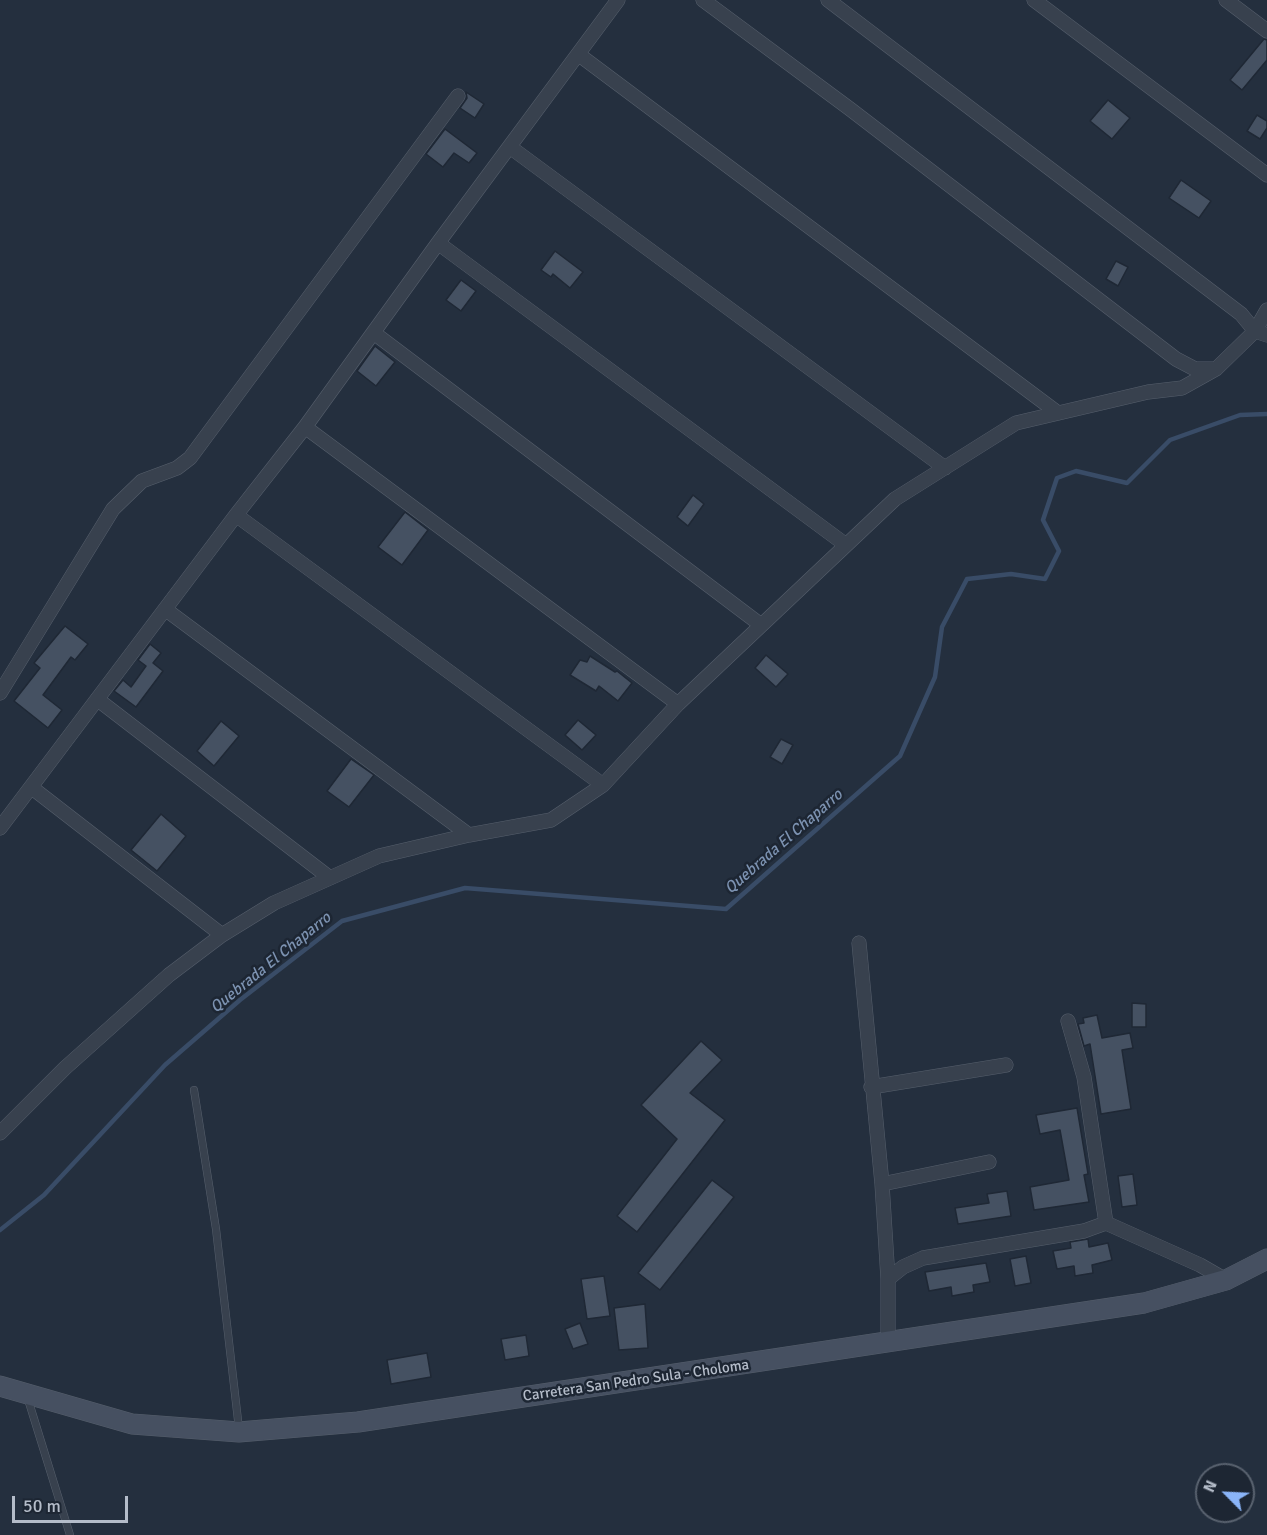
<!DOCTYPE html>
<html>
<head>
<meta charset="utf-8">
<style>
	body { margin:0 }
	#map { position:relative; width:1267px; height:1535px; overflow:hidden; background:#242f3e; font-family:Signika,sans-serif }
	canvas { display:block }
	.north { position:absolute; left:1195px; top:1463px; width:60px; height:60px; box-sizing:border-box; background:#1d2633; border:2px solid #59626f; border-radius:50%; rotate:294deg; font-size:16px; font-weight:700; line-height:24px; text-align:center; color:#b4bcc9 }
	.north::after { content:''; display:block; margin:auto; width:21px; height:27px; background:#8ab4f8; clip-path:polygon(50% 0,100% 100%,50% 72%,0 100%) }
	.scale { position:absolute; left:12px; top:1496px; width:116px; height:27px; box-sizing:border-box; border:3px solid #b4bcc9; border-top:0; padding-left:8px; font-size:18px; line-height:21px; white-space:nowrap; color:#b4bcc9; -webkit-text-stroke:4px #1d2633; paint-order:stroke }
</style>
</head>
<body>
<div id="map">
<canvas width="1267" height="1535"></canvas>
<div class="north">N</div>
<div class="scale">50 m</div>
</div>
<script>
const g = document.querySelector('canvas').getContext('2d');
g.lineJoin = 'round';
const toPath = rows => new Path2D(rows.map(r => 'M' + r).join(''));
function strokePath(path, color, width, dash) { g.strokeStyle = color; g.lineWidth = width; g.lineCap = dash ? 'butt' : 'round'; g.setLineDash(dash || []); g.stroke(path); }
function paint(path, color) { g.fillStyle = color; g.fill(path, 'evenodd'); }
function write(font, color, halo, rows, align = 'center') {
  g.font = font + ' Signika,sans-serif'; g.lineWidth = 5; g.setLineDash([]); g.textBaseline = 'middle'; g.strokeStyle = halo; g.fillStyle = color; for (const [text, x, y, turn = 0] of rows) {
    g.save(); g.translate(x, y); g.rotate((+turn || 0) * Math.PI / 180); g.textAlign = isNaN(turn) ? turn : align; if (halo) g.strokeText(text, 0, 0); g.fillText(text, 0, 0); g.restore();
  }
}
strokePath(toPath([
	[0,1230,44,1195,165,1065,240,1000,342,921,465,888,726,909,900,756,935,677,942,627,967,579,1011,574,1045,579,1059,551,1043,520,1057,478,1076,471,1127,483,1170,440,1240,415,1267,414]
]), '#394c67', 4.5);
const building = toPath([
	[1264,39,1267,40,1267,60,1242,90,1230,80,1264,39],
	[466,92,484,104,475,118,460,108,467,98,466,92],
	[1108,100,1130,118,1112,139,1090,121,1108,100],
	[1257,115,1267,121,1267,128,1260,139,1247,131,1257,115],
	[445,129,477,153,469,163,454,153,443,167,426,154,445,129],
	[1181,180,1211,201,1199,218,1169,198,1181,180],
	[555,251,583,272,570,288,553,274,551,277,541,270,555,251],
	[1116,261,1128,267,1118,286,1106,279,1116,261],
	[461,280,476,291,461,311,446,300,461,280],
	[375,346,395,362,376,386,357,371,375,346],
	[693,495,704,504,688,526,677,517,693,495],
	[405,512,428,530,402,565,378,547,405,512],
	[65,626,88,644,75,660,71,657,43,695,62,710,48,728,14,701,40,668,34,663,65,626],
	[150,644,161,653,153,663,163,671,136,707,114,691,123,680,131,687,146,666,138,660,150,644],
	[766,655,788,674,776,687,755,668,766,655],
	[590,656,615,672,617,671,632,683,618,701,599,686,596,691,570,675,580,660,587,662,590,656],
	[578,720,596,735,582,750,565,735,578,720],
	[221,721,239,736,214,766,197,751,221,721],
	[781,739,793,745,782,764,770,757,781,739],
	[351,759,374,775,349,807,327,791,351,759],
	[161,814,186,836,157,871,131,850,161,814],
	[1132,1003,1146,1004,1146,1027,1132,1027,1132,1003],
	[1097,1015,1102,1038,1130,1033,1133,1048,1122,1050,1131,1109,1101,1114,1090,1044,1084,1046,1078,1024,1084,1023,1083,1018,1097,1015],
	[701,1041,722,1060,690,1093,725,1120,637,1232,617,1216,677,1139,641,1105,701,1041],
	[1077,1108,1088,1174,1084,1175,1089,1202,1034,1210,1030,1187,1069,1180,1060,1130,1040,1134,1036,1115,1077,1108],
	[1133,1174,1137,1205,1122,1207,1118,1176,1133,1174],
	[712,1180,734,1197,660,1290,638,1273,712,1180],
	[1007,1191,1011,1216,958,1224,955,1208,989,1203,987,1194,1007,1191],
	[1088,1239,1089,1247,1108,1243,1112,1260,1092,1265,1093,1273,1075,1276,1074,1266,1057,1269,1053,1251,1071,1248,1070,1242,1088,1239],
	[1026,1256,1031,1283,1015,1286,1010,1259,1026,1256],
	[986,1263,990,1282,973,1285,974,1292,952,1296,951,1287,929,1291,925,1272,986,1263],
	[604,1276,610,1316,587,1319,581,1279,604,1276],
	[645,1304,648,1348,619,1350,614,1308,645,1304],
	[580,1323,588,1344,573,1349,565,1329,580,1323],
	[526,1335,529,1356,505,1360,501,1339,526,1335],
	[427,1353,431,1377,391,1384,387,1360,427,1353]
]);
paint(building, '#455162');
strokePath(building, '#1f2835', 1.5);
const lane = toPath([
	[194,1090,216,1229,239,1429],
	[27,1396,70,1535]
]);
const street = toPath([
	[703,0,850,109,1176,359,1195,369,1214,369],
	[828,0,1241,314,1255,331,1267,310],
	[1034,0,1267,175],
	[1226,0,1267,31],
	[578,54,1058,413],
	[510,147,945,468],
	[438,243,846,545],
	[374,333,761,625],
	[305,427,678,704],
	[236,515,603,785],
	[165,609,469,835],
	[0,693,113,509,142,481,177,468,190,458,458,96],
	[97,699,330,878],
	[31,787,222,935],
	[0,828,236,515,305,427,438,243,618,0],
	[859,943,882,1184,888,1279],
	[871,1087,1006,1065],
	[0,1133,65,1068,169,975,222,935,274,903,379,856,469,835,551,820,603,785,678,704,895,499,1016,423,1148,392,1182,388,1216,369,1255,331,1267,335],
	[882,1184,989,1162],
	[1106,1223,1200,1265,1226,1280],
	[888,1343,888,1279,903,1267,923,1258,1084,1231,1106,1223,1084,1077,1068,1021]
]);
const secondary = toPath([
	[0,1386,132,1424,239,1432,358,1422,1144,1303,1226,1280,1267,1259]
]);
strokePath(lane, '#565f6c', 8);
strokePath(street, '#565f6c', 15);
strokePath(secondary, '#565f6c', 21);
strokePath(lane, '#38414e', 7);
strokePath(street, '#38414e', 14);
strokePath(secondary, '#465061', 20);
write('15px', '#b4bcc9', '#1d2633', [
	["Carretera San Pedro Sula - Choloma",636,1381,-8]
]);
write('italic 16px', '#7c92b1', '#1d2633', [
	["Quebrada El Chaparro",784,842,-41],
	["Quebrada El Chaparro",271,963,-39]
]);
</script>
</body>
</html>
